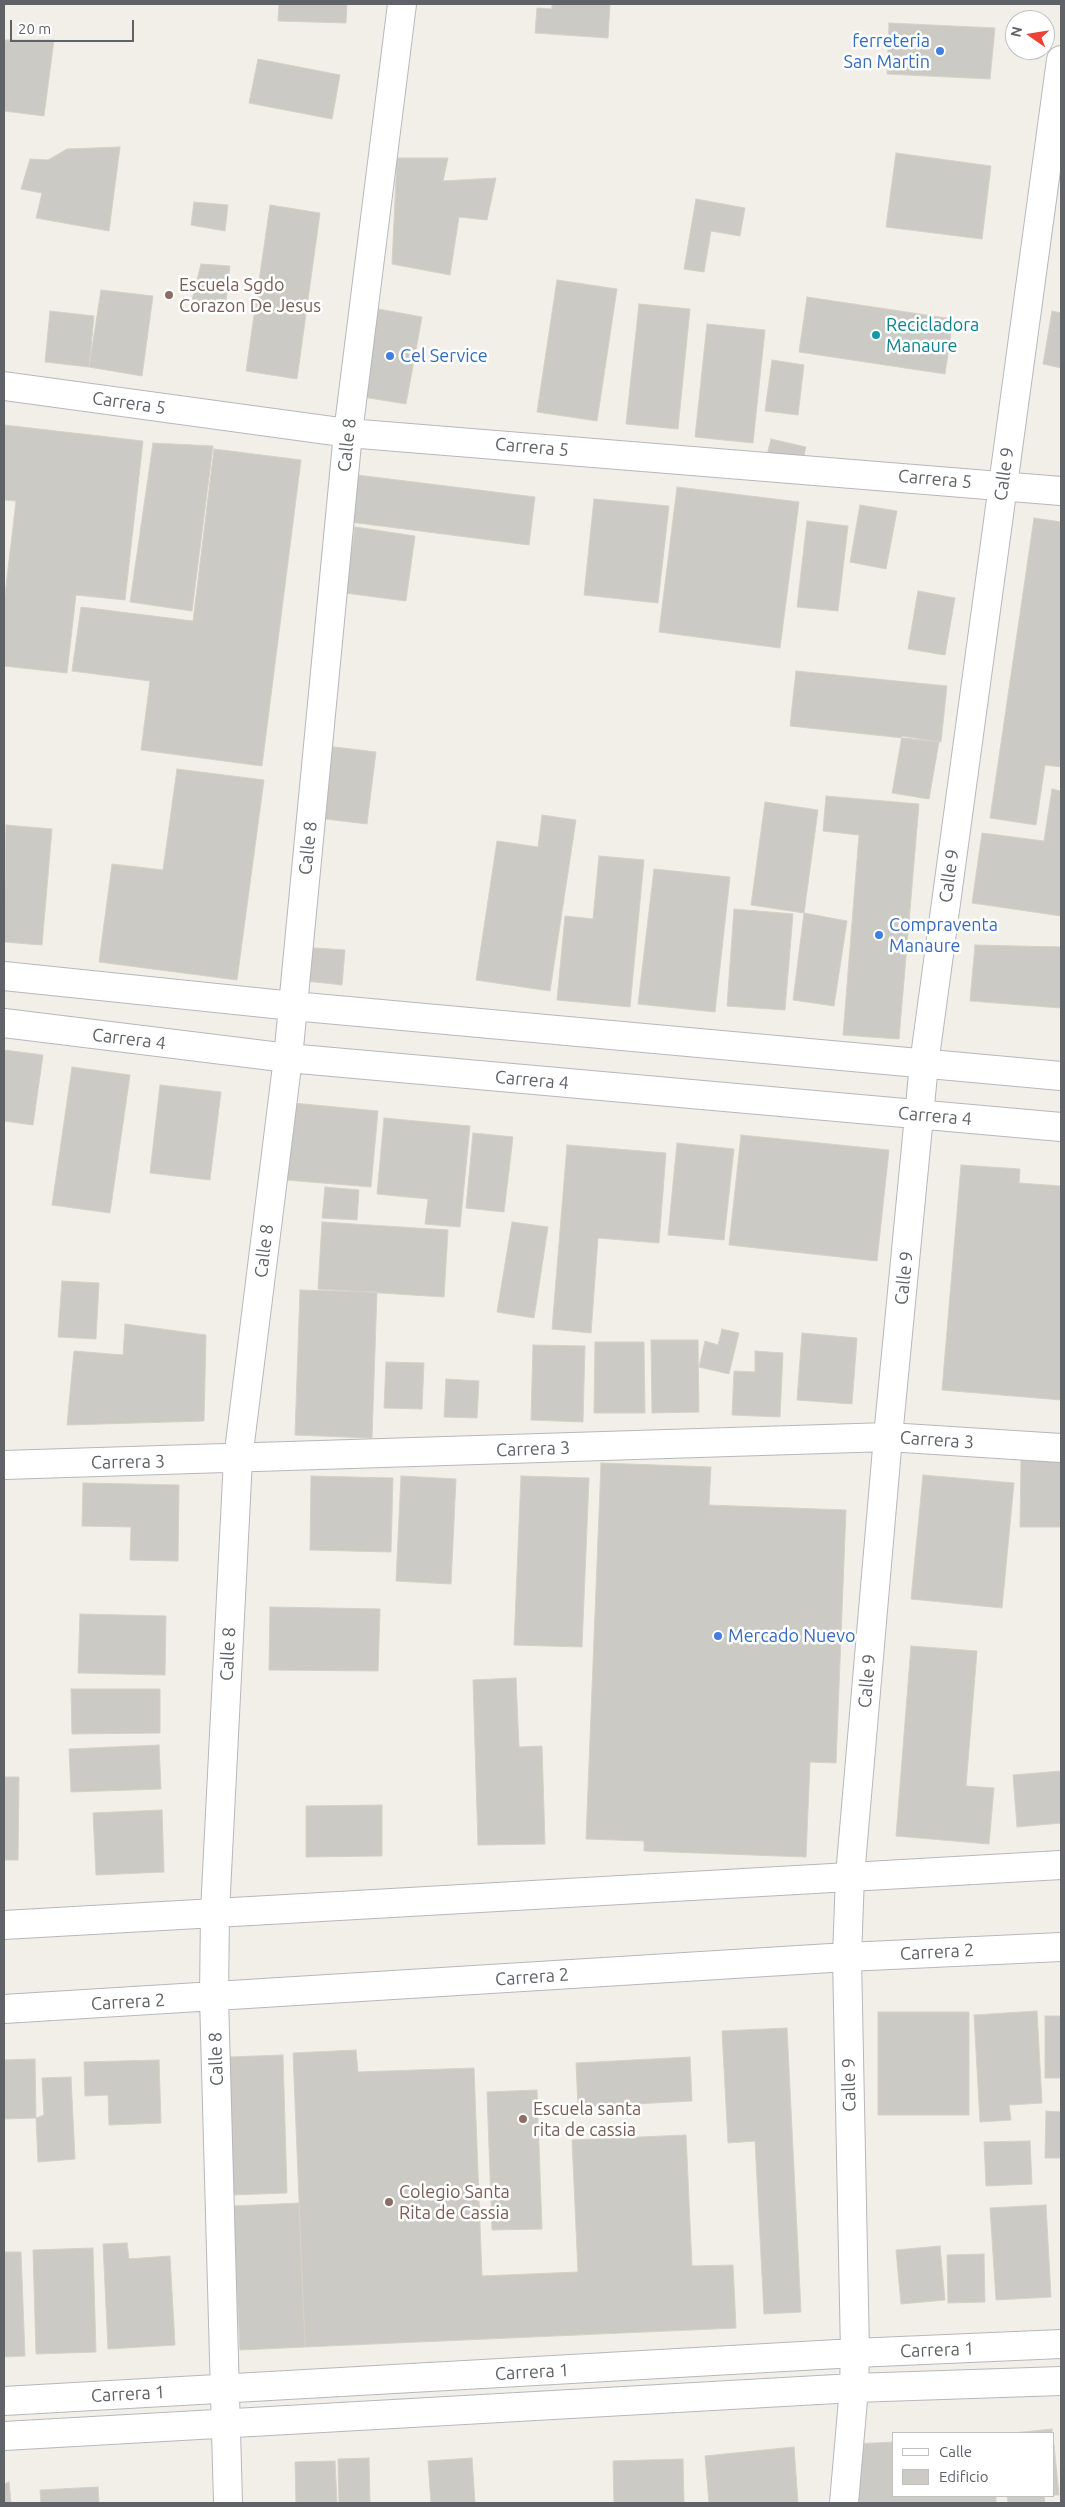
<!DOCTYPE html>
<html>
<head>
<meta charset="utf-8">
<style>
	body { margin:0 }
	#map { position:relative; width:1065px; height:2507px; overflow:hidden; background:#f1efe8; font-family:Ubuntu,sans-serif }
	canvas { display:block }
	.frame { position:absolute; inset:0; border:5px solid #5f6368; pointer-events:none }
	.legend { position:absolute; left:892px; top:2432px; width:162px; height:65px; box-sizing:border-box; background:#fff; border:1px solid #bfc1c3; margin:0; padding:6px 9px; list-style:none; font-size:15px; color:#5f6368 }
	.legend li { display:flex; align-items:center; gap:10px; height:25px }
	.legend b { width:25px; border:1px solid #bfc1c3 }
	.north { position:absolute; left:1005px; top:10px; width:50px; height:50px; box-sizing:border-box; background:#fff; border:1px solid #bfc1c3; border-radius:50%; rotate:283deg; font-size:14px; font-weight:700; line-height:20px; text-align:center; color:#5f6368 }
	.north::after { content:''; display:block; margin:auto; width:18px; height:22px; background:#ea4335; clip-path:polygon(50% 0,100% 100%,50% 72%,0 100%) }
	.scale { position:absolute; left:10px; top:20px; width:124px; height:22px; box-sizing:border-box; border:2px solid #5f6368; border-top:0; padding-left:6px; font-size:15px; line-height:18px; white-space:nowrap; color:#5f6368; -webkit-text-stroke:4px #fff; paint-order:stroke }
</style>
</head>
<body>
<div id="map">
<canvas width="1065" height="2507"></canvas>
<div class="frame"></div>
<ul class="legend">
<li><b style="height:6px;background:#fff"></b>Calle</li>
<li><b style="height:14px;background:#cccac5"></b>Edificio</li>
</ul>
<div class="north">N</div>
<div class="scale">20 m</div>
</div>
<script>
const g = document.querySelector('canvas').getContext('2d');
g.lineJoin = 'round';
function paint(path, color) { g.fillStyle = color; g.fill(path, 'evenodd'); }
const toPath = rows => new Path2D(rows.map(r => 'M' + r).join(''));
function strokePath(path, color, width, dash) { g.strokeStyle = color; g.lineWidth = width; g.lineCap = dash ? 'butt' : 'round'; g.setLineDash(dash || []); g.stroke(path); }
function write(font, color, halo, rows, align = 'center') {
  g.font = font + ' Ubuntu,sans-serif'; g.lineWidth = 5; g.setLineDash([]); g.textBaseline = 'middle'; g.strokeStyle = halo; g.fillStyle = color; for (const [text, x, y, turn = 0] of rows) {
    g.save(); g.translate(x, y); g.rotate((+turn || 0) * Math.PI / 180); g.textAlign = isNaN(turn) ? turn : align; if (halo) g.strokeText(text, 0, 0); g.fillText(text, 0, 0); g.restore();
  }
}
const building = toPath([
	[279,4,347,4,346,23,278,21,279,4],
	[552,4,610,4,608,38,535,33,537,8,552,9,552,4],
	[889,23,995,28,990,79,887,74,889,23],
	[4,40,54,40,44,116,4,111,4,40],
	[258,59,340,75,332,119,249,103,258,59],
	[120,147,109,231,36,218,42,193,21,189,30,159,48,160,67,149,120,147],
	[896,153,991,166,982,239,886,227,896,153],
	[397,158,448,158,443,181,496,178,487,220,459,217,450,275,392,264,397,158],
	[696,199,745,208,740,236,711,231,704,272,684,269,696,199],
	[194,202,228,205,225,231,191,225,194,202],
	[270,205,320,213,297,379,246,371,270,205],
	[201,264,230,266,225,310,192,300,201,264],
	[557,280,617,289,597,421,537,412,557,280],
	[101,290,153,296,142,376,89,367,101,290],
	[807,297,953,319,945,374,799,352,807,297],
	[639,304,690,309,678,429,626,424,639,304],
	[373,308,422,317,406,404,357,396,373,308],
	[50,311,94,316,89,367,45,362,50,311],
	[1052,311,1061,313,1061,368,1043,364,1052,311],
	[707,324,765,330,753,443,695,437,707,324],
	[772,360,804,365,798,415,765,411,772,360],
	[4,425,143,441,125,600,76,595,67,673,4,666,4,603,16,501,4,500,4,425],
	[771,439,806,447,802,463,767,455,771,439],
	[153,443,213,446,192,611,130,602,153,443],
	[214,449,301,460,262,766,141,750,150,681,72,671,81,607,193,621,214,449],
	[357,475,535,497,529,545,350,522,357,475],
	[677,487,799,502,780,648,659,632,677,487],
	[594,499,669,506,658,603,584,595,594,499],
	[860,505,897,511,886,569,850,562,860,505],
	[1034,518,1061,522,1061,767,1045,765,1036,825,990,818,1034,518],
	[807,521,848,526,838,611,797,607,807,521],
	[355,527,415,536,406,601,345,593,355,527],
	[918,591,955,598,945,655,908,649,918,591],
	[796,671,947,686,941,742,790,726,796,671],
	[902,736,939,742,929,799,892,793,902,736],
	[326,746,376,752,367,824,317,818,326,746],
	[177,769,264,780,237,980,99,962,112,864,163,870,177,769],
	[1052,789,1061,791,1061,916,972,903,982,833,1044,841,1052,789],
	[826,796,919,804,899,1039,843,1035,859,835,823,831,826,796],
	[765,802,818,810,804,913,751,905,765,802],
	[542,815,576,820,550,991,476,980,497,841,538,847,542,815],
	[6,825,52,829,42,945,4,942,6,825],
	[599,856,644,860,630,1007,557,1000,565,916,593,919,599,856],
	[654,869,730,877,715,1012,638,1004,654,869],
	[734,909,793,914,785,1010,727,1006,734,909],
	[804,913,847,921,834,1006,793,1000,804,913],
	[975,945,1061,947,1061,1008,970,1001,975,945],
	[301,947,345,950,342,985,297,980,301,947],
	[4,1050,43,1055,33,1125,4,1121,4,1050],
	[72,1067,130,1075,110,1213,52,1205,72,1067],
	[160,1085,221,1092,210,1180,150,1173,160,1085],
	[293,1103,378,1111,371,1187,286,1180,293,1103],
	[384,1118,470,1126,460,1227,425,1224,428,1199,377,1194,384,1118],
	[473,1133,513,1137,504,1212,466,1208,473,1133],
	[741,1135,889,1150,877,1261,729,1245,741,1135],
	[677,1143,734,1149,724,1240,668,1235,677,1143],
	[567,1145,666,1153,659,1243,598,1238,591,1333,552,1329,567,1145],
	[961,1165,1020,1169,1019,1183,1061,1186,1061,1400,942,1390,961,1165],
	[325,1187,359,1190,357,1220,322,1218,325,1187],
	[322,1222,448,1230,444,1297,318,1289,322,1222],
	[512,1222,548,1227,534,1318,497,1312,512,1222],
	[62,1281,99,1283,96,1339,58,1337,62,1281],
	[300,1290,377,1292,372,1438,295,1435,300,1290],
	[125,1324,206,1335,204,1421,67,1425,74,1351,123,1355,125,1324],
	[722,1329,739,1333,729,1374,699,1367,705,1341,718,1345,722,1329],
	[802,1333,857,1338,852,1404,797,1400,802,1333],
	[651,1340,698,1340,699,1412,652,1413,651,1340],
	[595,1342,644,1342,645,1413,594,1413,595,1342],
	[533,1345,585,1346,583,1422,531,1420,533,1345],
	[755,1351,783,1353,780,1417,732,1415,734,1371,755,1372,755,1351],
	[386,1362,424,1363,422,1409,384,1408,386,1362],
	[446,1379,479,1381,477,1418,444,1417,446,1379],
	[1021,1458,1061,1458,1061,1527,1020,1527,1021,1458],
	[601,1463,711,1467,709,1505,846,1510,836,1763,810,1762,806,1857,644,1851,644,1841,586,1839,601,1463],
	[923,1475,1014,1483,1002,1608,911,1599,923,1475],
	[311,1476,393,1478,391,1552,310,1550,311,1476],
	[401,1476,456,1479,451,1584,396,1581,401,1476],
	[521,1476,589,1478,582,1647,514,1645,521,1476],
	[83,1483,179,1485,178,1561,130,1560,131,1527,82,1526,83,1483],
	[270,1607,380,1609,378,1671,269,1670,270,1607],
	[80,1614,166,1616,165,1675,78,1673,80,1614],
	[911,1646,977,1651,966,1786,994,1788,989,1844,896,1836,911,1646],
	[516,1678,519,1747,542,1746,545,1844,478,1845,473,1680,516,1678],
	[71,1689,160,1689,160,1733,72,1734,71,1689],
	[159,1745,161,1789,71,1792,69,1749,159,1745],
	[1061,1771,1061,1823,1017,1827,1013,1775,1061,1771],
	[4,1777,19,1777,18,1860,4,1860,4,1777],
	[382,1805,382,1856,306,1857,306,1806,382,1805],
	[162,1810,164,1872,96,1875,93,1813,162,1810],
	[1037,2011,1042,2103,1009,2105,1011,2120,980,2122,974,2015,1037,2011],
	[878,2012,969,2012,969,2115,878,2115,878,2012],
	[1045,2016,1061,2016,1061,2078,1045,2078,1045,2016],
	[787,2028,801,2312,764,2314,755,2141,728,2143,722,2031,787,2028],
	[356,2050,358,2072,474,2068,482,2276,578,2272,572,2140,686,2135,692,2266,733,2265,736,2328,305,2347,293,2053,356,2050],
	[283,2055,287,2193,232,2195,229,2057,283,2055],
	[690,2057,692,2101,578,2107,576,2063,690,2057],
	[35,2059,36,2118,4,2119,4,2060,35,2059],
	[159,2060,161,2123,109,2125,108,2095,85,2096,84,2062,159,2060],
	[71,2077,75,2159,38,2162,36,2118,44,2115,42,2078,71,2077],
	[537,2090,542,2229,492,2230,487,2092,537,2090],
	[1046,2111,1061,2112,1061,2158,1045,2158,1046,2111],
	[1030,2141,1032,2184,986,2186,984,2142,1030,2141],
	[299,2203,305,2347,240,2350,233,2206,299,2203],
	[1046,2205,1051,2297,996,2300,990,2208,1046,2205],
	[127,2243,129,2259,170,2256,175,2345,108,2349,103,2244,127,2243],
	[940,2246,945,2300,901,2304,896,2250,940,2246],
	[93,2248,96,2352,36,2354,33,2250,93,2248],
	[4,2252,21,2252,25,2356,4,2357,4,2252],
	[984,2254,985,2302,948,2303,947,2255,984,2254],
	[1052,2429,1052,2433,1013,2433,1052,2429],
	[894,2442,894,2496,996,2496,996,2503,857,2503,855,2444,894,2442],
	[1054,2445,1059,2495,1054,2495,1054,2445],
	[794,2447,798,2503,709,2503,705,2456,794,2447],
	[369,2458,370,2503,339,2503,338,2459,369,2458],
	[472,2458,475,2503,431,2503,428,2461,472,2458],
	[683,2459,684,2503,614,2503,613,2461,683,2459],
	[335,2461,337,2503,296,2503,295,2462,335,2461],
	[9,2482,11,2503,4,2503,4,2484,9,2482],
	[98,2487,99,2503,41,2503,40,2490,98,2487],
	[1007,2496,1049,2496,1044,2496,1045,2503,1008,2503,1007,2496]
]);
paint(building, '#cccac5');
strokePath(building, '#d6d1c6', 1);
const minor = toPath([
	[4,386,348,433,1061,491],
	[4,976,293,1006,1061,1076],
	[4,1023,288,1058,1061,1127],
	[4,1465,888,1437,1061,1448],
	[4,1925,1061,1865],
	[4,2009,847,1957,1061,1947],
	[4,2401,855,2353,1061,2344],
	[4,2436,854,2388,1061,2381],
	[228,2503,214,1997,215,1912,238,1459,288,1058,348,433,402,4],
	[844,2503,854,2388,855,2353,847,1957,850,1876,888,1437,924,1064,1061,60]
]);
strokePath(minor, '#b5b8bc', 30);
strokePath(minor, '#fff', 28);
for (const [x, y, r, color] of [
	[940,51,5,"#3f7fe0"],
	[169,295,5,"#8d6e63"],
	[876,335,5,"#0f9aa8"],
	[390,356,5,"#3f7fe0"],
	[879,935,5,"#3f7fe0"],
	[718,1636,5,"#3f7fe0"],
	[523,2119,5,"#8d6e63"],
	[389,2202,5,"#8d6e63"]
]) { const dot = new Path2D(); dot.arc(x, y, r, 0, 2 * Math.PI); g.fillStyle = color; g.fill(dot); strokePath(dot, '#fff', 2); }
write('18px', '#366cbe', '#fff', [
	["ferreteria",930,41,"right"],
	["San Martin",930,62,"right"],
	["Cel Service",400,356],
	["Compraventa",889,925],
	["Manaure",889,946],
	["Mercado Nuevo",728,1636]
], 'left');
write('18px', '#785e54', '#fff', [
	["Escuela Sgdo",179,285],
	["Corazon De Jesus",179,306],
	["Escuela santa",533,2109],
	["rita de cassia",533,2130],
	["Colegio Santa",399,2192],
	["Rita de Cassia",399,2213]
], 'left');
write('18px', '#0d838f', '#fff', [
	["Recicladora",886,325],
	["Manaure",886,346]
], 'left');
write('18px', '#5f6368', '#fff', [
	["Carrera 5",129,403,8],
	["Calle 8",347,445,-84],
	["Carrera 5",532,447,5],
	["Calle 9",1004,474,-82],
	["Carrera 5",935,479,5],
	["Calle 8",308,848,-84],
	["Calle 9",949,876,-82],
	["Carrera 4",129,1039,7],
	["Carrera 4",532,1080,5],
	["Carrera 4",935,1116,5],
	["Calle 8",264,1251,-83],
	["Calle 9",904,1278,-84],
	["Carrera 3",937,1440,4],
	["Carrera 3",533,1449,-2],
	["Carrera 3",128,1462,-1],
	["Calle 8",228,1654,-87],
	["Calle 9",867,1681,-85],
	["Carrera 2",937,1952,-3],
	["Carrera 2",532,1977,-4],
	["Carrera 2",128,2002,-3],
	["Calle 8",216,2059,-92],
	["Calle 9",849,2085,-91],
	["Carrera 1",937,2350,-2],
	["Carrera 1",532,2372,-3],
	["Carrera 1",128,2394,-3]
]);
</script>
</body>
</html>
